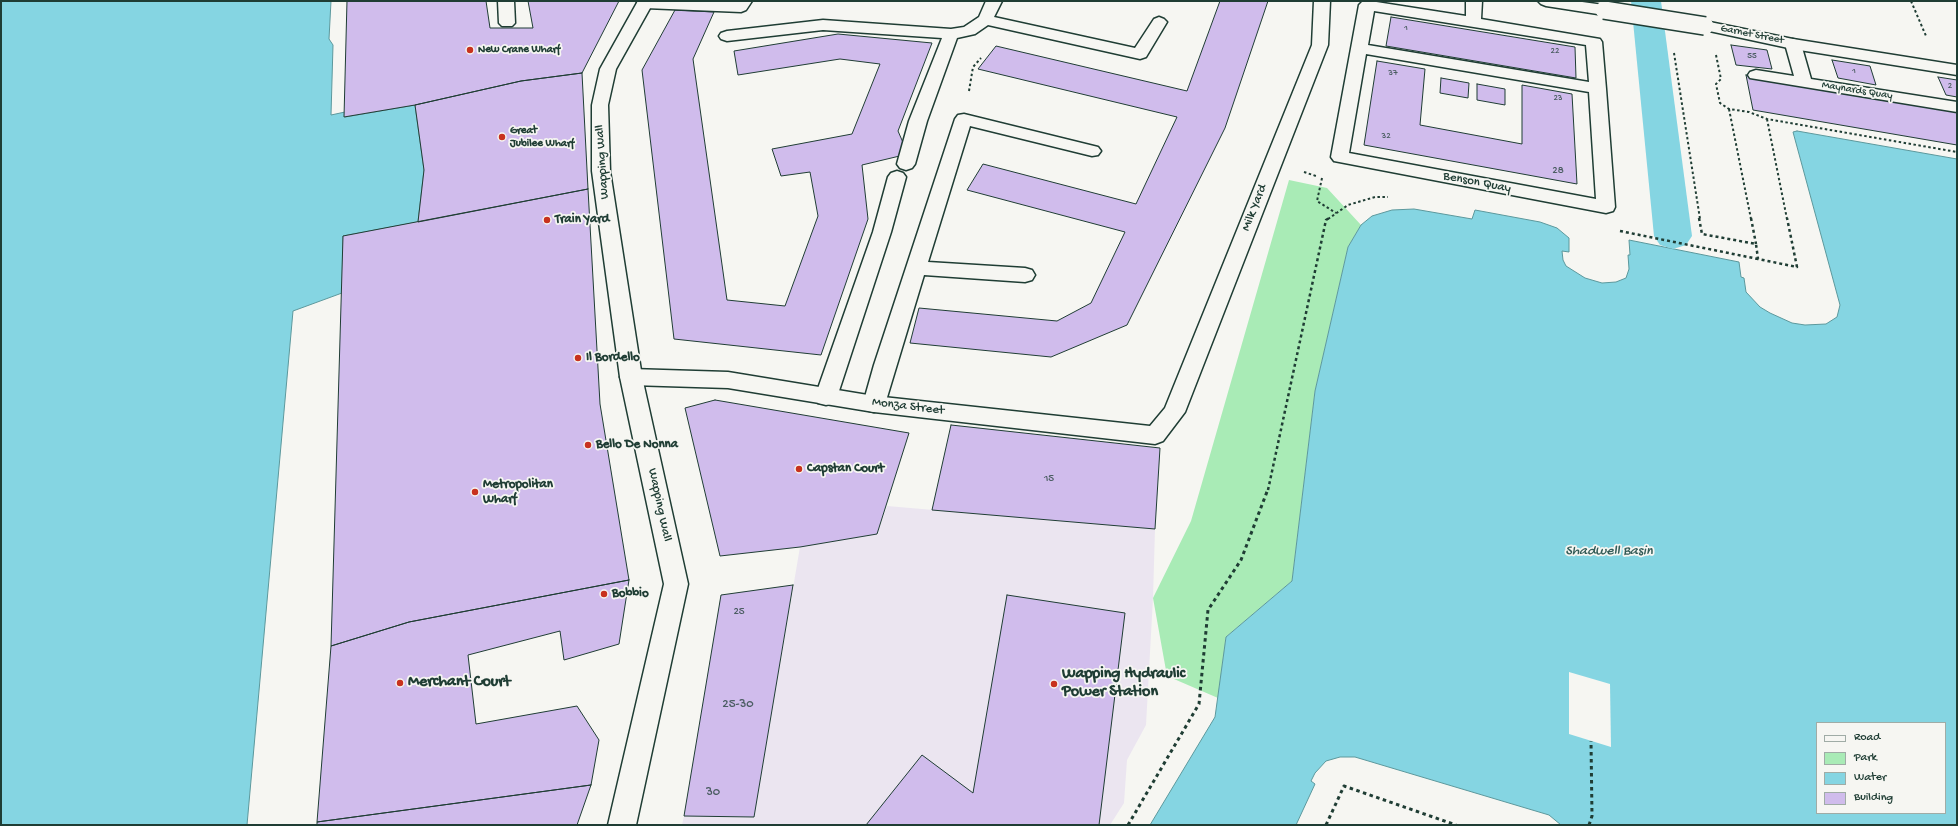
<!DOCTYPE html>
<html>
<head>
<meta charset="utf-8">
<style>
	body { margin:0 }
	#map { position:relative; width:1958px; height:826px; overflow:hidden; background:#f6f6f2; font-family:"Gochi Hand",sans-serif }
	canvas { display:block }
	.frame { position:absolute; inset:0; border:2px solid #1f3d34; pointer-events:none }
	.legend { position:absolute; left:1816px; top:722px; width:130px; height:92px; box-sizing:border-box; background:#f6f6f2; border:1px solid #a0aca6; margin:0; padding:5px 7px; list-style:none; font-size:12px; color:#1f3d34 }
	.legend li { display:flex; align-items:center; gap:8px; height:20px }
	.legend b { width:20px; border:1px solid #a0aca6 }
</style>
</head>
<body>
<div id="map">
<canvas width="1958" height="826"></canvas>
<div class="frame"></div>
<ul class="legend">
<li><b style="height:5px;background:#f6f6f2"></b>Road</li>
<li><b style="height:11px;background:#a9ebb6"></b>Park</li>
<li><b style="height:11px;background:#85d5e2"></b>Water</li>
<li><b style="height:11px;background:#d0bcec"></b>Building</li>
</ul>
</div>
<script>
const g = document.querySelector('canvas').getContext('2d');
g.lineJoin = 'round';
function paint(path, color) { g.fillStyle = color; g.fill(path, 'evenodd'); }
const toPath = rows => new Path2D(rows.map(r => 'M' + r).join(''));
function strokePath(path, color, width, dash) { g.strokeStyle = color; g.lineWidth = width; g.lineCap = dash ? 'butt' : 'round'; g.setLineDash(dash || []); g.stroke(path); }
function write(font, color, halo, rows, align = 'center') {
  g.font = font + ' "Gochi Hand",sans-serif'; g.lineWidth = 3.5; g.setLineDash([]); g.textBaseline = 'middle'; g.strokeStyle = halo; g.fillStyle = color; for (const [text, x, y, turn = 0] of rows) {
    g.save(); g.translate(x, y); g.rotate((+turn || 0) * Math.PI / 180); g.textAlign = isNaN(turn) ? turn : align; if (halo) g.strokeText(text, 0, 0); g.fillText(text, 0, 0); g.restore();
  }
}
paint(toPath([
	[887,506,1155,529,1153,598,1146,725,1127,760,1124,803,1110,825,682,825,684,816,754,817,800,547,877,534]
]), '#ebe5f0');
paint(toPath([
	[1289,180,1327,188,1361,225,1348,247,1315,391,1292,581,1226,637,1218,698,1167,676,1153,598,1191,521]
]), '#a9ebb6');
const water = toPath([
	[1,1,331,1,329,39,333,45,331,115,345,112,345,117,415,105,424,170,418,222,343,236,342,293,293,311,247,825,1,825,1,1],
	[1797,131,1957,159,1957,825,1561,825,1549,815,1355,757,1340,757,1326,761,1315,773,1311,781,1315,784,1296,825,1150,825,1215,717,1226,637,1292,581,1315,391,1348,247,1361,225,1372,216,1392,210,1414,209,1472,219,1475,210,1540,222,1557,228,1569,238,1569,252,1562,251,1563,260,1566,266,1585,278,1602,283,1616,282,1626,278,1629,269,1628,255,1630,255,1629,240,1739,262,1741,277,1744,278,1746,292,1760,307,1770,313,1792,323,1805,325,1826,324,1837,317,1840,305,1793,132,1797,131],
	[1817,723,1945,723,1945,813,1817,813,1817,723]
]);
paint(water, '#85d5e2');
strokePath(water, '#5c989c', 1);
paint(toPath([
	[1569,672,1610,684,1611,747,1569,734]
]), '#f6f6f2');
paint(toPath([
	[1631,1,1661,1,1692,236,1686,245,1673,249,1660,245,1654,236,1631,1]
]), '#85d5e2');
const building = toPath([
	[347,1,486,1,490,28,533,28,528,1,619,1,582,73,521,81,415,105,344,117,347,1],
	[1220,1,1268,1,1225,128,1127,325,1051,357,910,343,919,308,1057,321,1091,303,1125,232,967,190,983,164,1136,204,1177,117,978,69,996,46,1187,91,1220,1],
	[675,10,714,12,693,59,727,300,785,306,818,216,810,172,781,176,772,149,852,134,880,64,840,59,738,75,734,51,838,34,932,43,898,131,908,154,862,165,868,219,821,355,674,339,642,70,675,10],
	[1391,17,1575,47,1576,78,1386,46,1391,17],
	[1731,45,1767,50,1772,69,1736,65,1731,45],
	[1832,60,1870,66,1876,85,1838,78,1832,60],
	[1377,61,1425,69,1420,125,1522,144,1522,85,1572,94,1577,184,1364,145,1377,61],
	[582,73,588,189,418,222,424,170,415,105,521,81,582,73],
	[1746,75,1957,111,1957,145,1753,110,1746,75],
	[1938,77,1957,80,1957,97,1946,95,1938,77],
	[1441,78,1469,83,1468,98,1440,93,1441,78],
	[1477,84,1505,89,1505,105,1477,100,1477,84],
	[588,189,600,404,629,580,409,622,331,646,343,236,588,189],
	[715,400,909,433,877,534,800,547,720,556,685,408,715,400],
	[951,425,1160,448,1155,529,932,510,951,425],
	[629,580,619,644,564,660,560,631,468,655,476,724,577,706,599,740,591,785,317,822,331,646,409,622,629,580],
	[793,585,754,817,684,816,721,595,793,585],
	[1007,595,1125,613,1099,825,866,825,922,755,973,793,1007,595],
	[591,785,577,825,317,825,317,822,591,785]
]);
paint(building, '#d0bcec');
strokePath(building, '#1f3d34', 1);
const service = toPath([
	[639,1,736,2,752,1,746,10,741,12,645,8,640,6,637,3,639,1],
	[986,1,1002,1,994,17,1135,48,1154,19,1159,17,1164,19,1167,22,1146,57,1140,59,988,25,975,34,957,38,927,121,915,164,912,168,906,170,900,168,897,164,909,121,942,38,823,30,727,41,721,39,719,36,721,33,727,31,823,20,951,29,964,27,979,17,986,1],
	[1793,39,1799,41,1801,44,1811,79,1957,102,1957,112,1750,78,1748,75,1750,72,1756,70,1794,76,1785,44,1787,41,1793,39],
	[964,114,1098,147,1101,151,1098,155,1092,156,970,126,928,262,1025,268,1032,270,1035,275,1032,280,1025,282,924,275,885,404,882,410,874,412,866,410,863,404,874,365,955,119,958,115,964,114],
	[897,171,903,173,906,177,891,232,837,397,834,403,826,405,818,403,815,397,873,232,888,177,891,173,897,171]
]);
const minor = toPath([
	[498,1,514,1,515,23,512,26,502,26,499,23,498,1],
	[1314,1,1330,1,1328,45,1185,412,1163,441,1155,444,874,412,728,388,631,385,623,383,620,377,623,371,631,369,728,372,874,396,1150,426,1165,408,1312,45,1314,1],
	[1370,1,1466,16,1466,1,1482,1,1481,19,1600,39,1602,42,1606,89,1615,207,1613,211,1606,213,1334,161,1331,157,1359,5,1362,2,1370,1],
	[1374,11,1586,45,1589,82,1368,45,1374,11],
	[1366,54,1589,92,1596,199,1349,153,1366,54]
]);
const tertiary = toPath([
	[638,1,654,1,616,69,608,105,610,171,642,377,688,584,636,825,608,825,664,584,620,377,592,171,592,105,600,69,638,1],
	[1538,1,1575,1,1604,5,1609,7,1612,10,1609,13,1604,15,1546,6,1541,4,1538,1],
	[1705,21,1793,39,1957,65,1957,75,1793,49,1700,29,1697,26,1700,23,1705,21]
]);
strokePath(service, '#1f3d34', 3);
strokePath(minor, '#1f3d34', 3);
strokePath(tertiary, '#1f3d34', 3);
strokePath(toPath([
	[1911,1,1926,36],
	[1674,53,1700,219],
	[1716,55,1721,79,1716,84,1720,103,1729,109,1749,112,1767,119,1957,152],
	[969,91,973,67,981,58],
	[1729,109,1751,219],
	[1767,119,1787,219],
	[1304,172,1316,176],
	[1322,178,1317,201,1336,213],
	[1328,219,1348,205,1375,197,1388,197]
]), '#1f3d34', 2, [2.5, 2.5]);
strokePath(toPath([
	[1699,218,1702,234,1756,244,1758,259,1797,267,1787,218],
	[1751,218,1756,244],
	[1620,231,1758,259],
	[1268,490,1326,220,1329,218]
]), '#1f3d34', 2.5, [3, 3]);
strokePath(toPath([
	[1128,825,1199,704,1208,610,1241,560,1268,489],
	[1326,825,1344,786,1456,825],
	[1589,825,1592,816,1591,741]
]), '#1f3d34', 3, [3.5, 3.5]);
paint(service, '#f6f6f2');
paint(minor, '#f6f6f2');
paint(tertiary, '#f6f6f2');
const tertiaryBridge = toPath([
	[1604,10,1705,26]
]);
strokePath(tertiaryBridge, '#1f3d34', 20, []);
strokePath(tertiaryBridge, '#f6f6f2', 17);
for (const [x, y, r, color] of [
	[470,50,4,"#c8321e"],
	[502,137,4,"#c8321e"],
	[547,220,4,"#c8321e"],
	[578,358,4,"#c8321e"],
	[588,445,4,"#c8321e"],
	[799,469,4,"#c8321e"],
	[475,492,4,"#c8321e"],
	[604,594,4,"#c8321e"],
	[400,683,4,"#c8321e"],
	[1054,684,4,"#c8321e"]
]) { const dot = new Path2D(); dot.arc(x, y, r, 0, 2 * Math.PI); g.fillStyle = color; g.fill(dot); strokePath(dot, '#f6f6f2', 1.5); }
write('9px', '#4b5d62', null, [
	["1",1406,29],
	["22",1555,52],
	["55",1752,57],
	["1",1854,72],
	["37",1393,74],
	["2",1950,87],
	["23",1558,99],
	["32",1386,137]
]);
write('11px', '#1f3d34', '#f6f6f2', [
	["Garnet Street",1752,35,11],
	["Maynards Quay",1857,91,9]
]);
write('bold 11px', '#1f3d34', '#f6f6f2', [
	["New Crane Wharf",478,50],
	["Great",510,131],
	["Jubilee Wharf",510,144]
], 'left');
write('11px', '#4b5d62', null, [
	["28",1558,171],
	["15",1049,479],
	["25",739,612]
]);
write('13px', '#1f3d34', '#f6f6f2', [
	["Wapping Wall",603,162,-94],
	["Benson Quay",1477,183,11],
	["Milk Yard",1255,208,-69],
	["Monza Street",908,407,7],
	["Wapping Wall",659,505,78]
]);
write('bold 13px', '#1f3d34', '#f6f6f2', [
	["Train Yard",555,220],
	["Il Bordello",586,358],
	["Bello De Nonna",596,445],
	["Capstan Court",807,469],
	["Metropolitan",483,485],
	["Wharf",483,500],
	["Bobbio",612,594]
], 'left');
write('13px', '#4b5d62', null, [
	["25-30",738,705],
	["30",713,793]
]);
write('italic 14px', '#335b57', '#f6f6f2', [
	["Shadwell Basin",1609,552]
]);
write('bold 16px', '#1f3d34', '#f6f6f2', [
	["Wapping Hydraulic",1062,675],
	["Power Station",1062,693],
	["Merchant Court",408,683]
], 'left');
</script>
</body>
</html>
